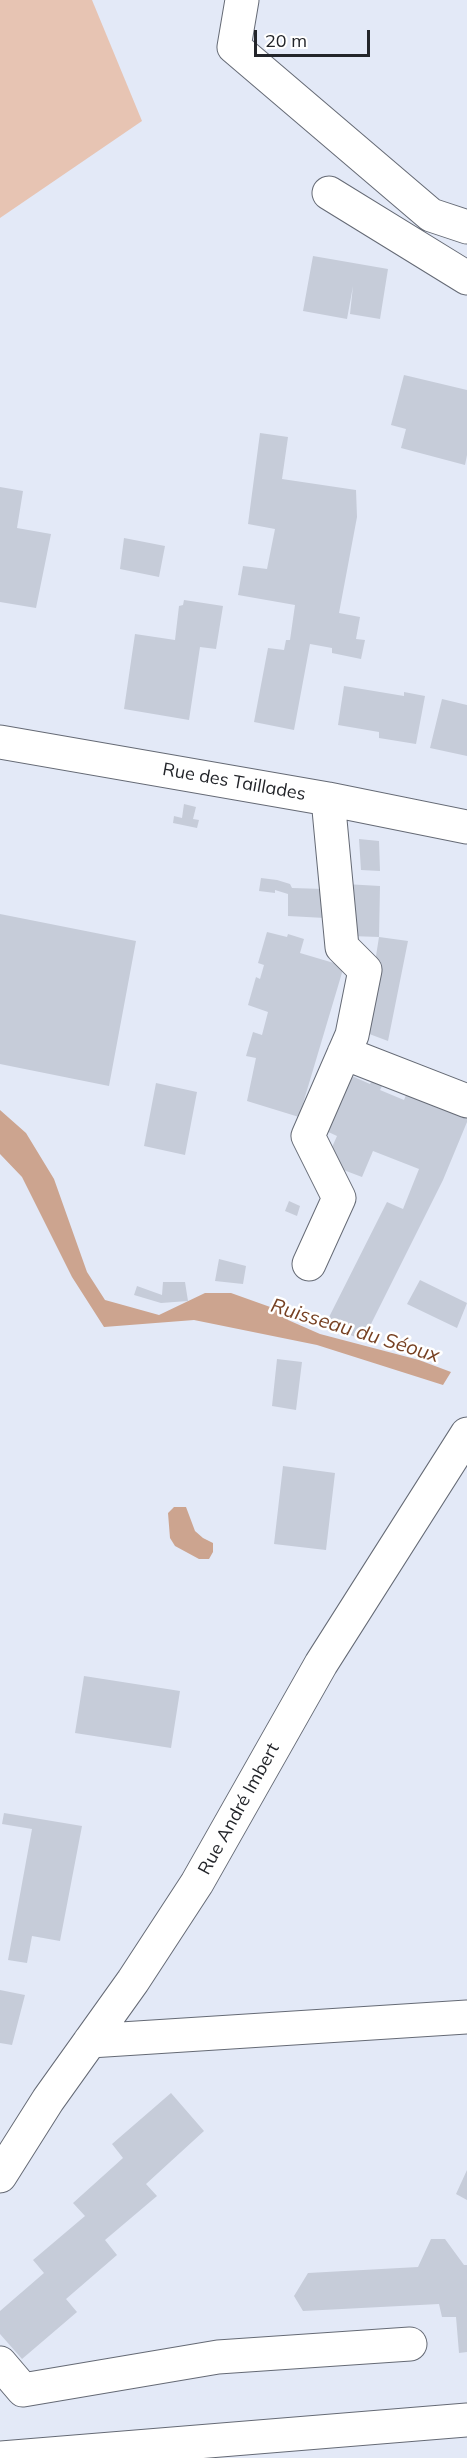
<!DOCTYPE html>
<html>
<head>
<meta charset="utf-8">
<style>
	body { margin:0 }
	#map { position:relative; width:467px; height:2458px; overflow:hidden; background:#e3e9f7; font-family:Mulish,sans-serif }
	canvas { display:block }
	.scale { position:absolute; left:254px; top:30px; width:116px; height:27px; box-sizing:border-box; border:3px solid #23252a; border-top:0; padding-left:8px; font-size:18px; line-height:21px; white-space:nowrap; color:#23252a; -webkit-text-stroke:4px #fff; paint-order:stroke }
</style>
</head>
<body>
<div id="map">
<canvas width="467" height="2458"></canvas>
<div class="scale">20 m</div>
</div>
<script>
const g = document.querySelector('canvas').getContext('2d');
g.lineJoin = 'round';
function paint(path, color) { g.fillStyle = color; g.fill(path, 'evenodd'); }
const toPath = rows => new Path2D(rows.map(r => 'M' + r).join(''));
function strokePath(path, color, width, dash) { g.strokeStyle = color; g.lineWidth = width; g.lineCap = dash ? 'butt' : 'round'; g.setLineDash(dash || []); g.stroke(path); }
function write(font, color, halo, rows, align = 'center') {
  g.font = font + ' Mulish,sans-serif'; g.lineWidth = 5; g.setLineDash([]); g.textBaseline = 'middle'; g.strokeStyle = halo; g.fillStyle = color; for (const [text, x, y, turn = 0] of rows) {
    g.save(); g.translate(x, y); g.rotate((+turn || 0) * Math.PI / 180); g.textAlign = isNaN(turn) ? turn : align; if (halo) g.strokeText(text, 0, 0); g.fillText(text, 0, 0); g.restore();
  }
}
paint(toPath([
	[0,0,92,0,142,121,0,218]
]), '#e7c4b3');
paint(toPath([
	[0,1110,26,1133,54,1179,87,1272,105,1300,159,1315,205,1293,231,1293,287,1313,288,1320,320,1334,419,1360,451,1372,443,1385,317,1345,194,1320,104,1327,72,1277,22,1177,0,1154],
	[174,1507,186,1507,195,1531,203,1538,213,1543,213,1552,209,1559,199,1559,175,1546,170,1538,168,1513]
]), '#cca48f');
paint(toPath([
	[313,256,388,269,380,319,350,314,353,286,347,319,303,311],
	[404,375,467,390,467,455,465,465,401,448,406,429,391,425],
	[260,433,288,437,282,479,356,490,357,517,339,613,360,617,356,639,365,640,361,659,332,653,332,648,310,644,294,730,254,722,268,648,284,650,286,640,290,640,295,605,238,595,243,566,267,569,275,529,248,524],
	[0,487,23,491,17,528,51,534,36,608,0,602],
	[124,538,165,546,159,577,120,569],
	[184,600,223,606,216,649,200,647,189,720,124,709,135,634,175,640,179,606,183,605],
	[344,686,404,696,404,692,425,696,416,744,379,738,379,732,338,725],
	[442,699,467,705,467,756,430,748],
	[184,804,196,807,193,819,199,820,197,828,173,823,174,816,182,818],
	[359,839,379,841,380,871,361,870],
	[261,878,277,880,290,884,292,888,324,889,325,918,288,916,288,894,275,890,275,893,259,891],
	[345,884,380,886,379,937,408,941,388,1041,364,1032,379,937,351,936],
	[0,914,136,941,109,1086,0,1064],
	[267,932,287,937,288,934,304,939,300,953,344,966,299,1117,247,1101,256,1058,246,1056,253,1032,262,1035,268,1012,248,1005,256,977,260,979,264,965,258,963],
	[345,1073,370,1084,374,1076,385,1080,380,1090,404,1100,410,1085,467,1109,467,1122,443,1180,363,1340,325,1325,387,1202,403,1209,419,1169,373,1151,362,1177,325,1163,337,1136,322,1129],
	[156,1083,197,1092,185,1155,144,1146],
	[289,1201,300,1206,297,1216,285,1211],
	[219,1259,246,1266,243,1284,215,1281],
	[420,1280,467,1303,457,1328,407,1304],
	[163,1282,185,1282,188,1301,161,1303,134,1295,137,1286,162,1295],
	[277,1359,302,1362,296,1410,272,1406],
	[283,1466,335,1473,326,1550,274,1544],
	[84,1676,180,1691,171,1748,75,1733],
	[4,1813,82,1826,60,1941,32,1936,27,1963,8,1960,32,1829,2,1824],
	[0,1990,25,1995,12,2045,0,2043],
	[171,2093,204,2131,146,2184,157,2196,105,2240,117,2255,66,2299,77,2312,22,2359,0,2334,0,2311,44,2273,33,2260,85,2216,73,2203,123,2158,112,2144],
	[467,2170,467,2200,456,2194],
	[431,2239,445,2239,464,2265,467,2265,467,2352,459,2353,456,2317,442,2317,439,2304,303,2311,294,2296,308,2273,418,2267]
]), '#c6ccd9');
const minor = toPath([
	[242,0,234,47,431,215,467,227],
	[329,193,467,278],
	[0,742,328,799,467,827],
	[344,1053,467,1101],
	[309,1264,339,1198,308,1136,352,1035,365,970,342,947,328,799],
	[90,2041,467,2017],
	[0,2176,48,2100,133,1981,197,1883,321,1664,467,1434],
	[0,2363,23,2390,218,2357,410,2344],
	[0,2458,467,2420]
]);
strokePath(minor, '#656a75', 35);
strokePath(minor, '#fff', 33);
write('18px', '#23252a', '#fff', [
	["Rue des Taillades",234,782,10],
	["Rue André Imbert",239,1809,-61]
]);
write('italic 20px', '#764022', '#fff', [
	["Ruisseau du Séoux",355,1331,17]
]);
</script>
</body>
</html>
